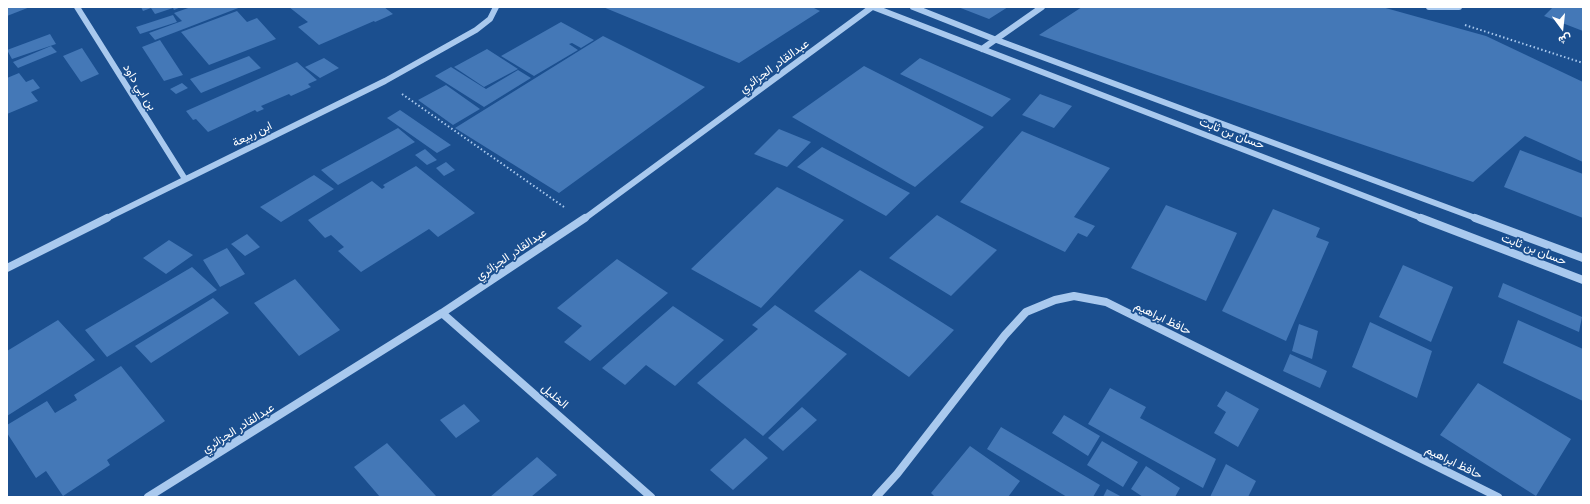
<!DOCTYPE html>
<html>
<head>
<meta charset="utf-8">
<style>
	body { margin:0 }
	#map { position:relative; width:1590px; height:504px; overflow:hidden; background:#1b4f8f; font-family:"Exo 2",Vazirmatn,sans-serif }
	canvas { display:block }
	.frame { position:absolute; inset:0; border:8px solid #fff; pointer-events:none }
	.north { position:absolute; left:1542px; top:8px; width:40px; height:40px; -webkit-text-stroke:3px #1b4f8f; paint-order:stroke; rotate:165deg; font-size:11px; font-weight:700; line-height:16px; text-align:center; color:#fff }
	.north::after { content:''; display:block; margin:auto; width:14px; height:18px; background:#fff; clip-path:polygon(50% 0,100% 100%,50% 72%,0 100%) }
</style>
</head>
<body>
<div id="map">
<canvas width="1590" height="504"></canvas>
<div class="frame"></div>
<div class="north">ش</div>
</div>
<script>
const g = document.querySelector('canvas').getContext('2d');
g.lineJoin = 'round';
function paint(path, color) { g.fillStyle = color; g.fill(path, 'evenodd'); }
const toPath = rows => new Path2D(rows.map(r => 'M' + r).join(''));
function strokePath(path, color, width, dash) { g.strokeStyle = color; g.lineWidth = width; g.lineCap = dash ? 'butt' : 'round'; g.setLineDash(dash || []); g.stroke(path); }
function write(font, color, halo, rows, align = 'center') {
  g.font = font + ' "Exo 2",Vazirmatn,sans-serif'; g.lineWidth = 3.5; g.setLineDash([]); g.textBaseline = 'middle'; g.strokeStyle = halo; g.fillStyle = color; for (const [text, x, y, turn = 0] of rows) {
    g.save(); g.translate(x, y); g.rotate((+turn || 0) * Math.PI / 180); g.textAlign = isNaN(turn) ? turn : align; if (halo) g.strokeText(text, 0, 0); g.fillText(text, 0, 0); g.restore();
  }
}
paint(toPath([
	[7,7,30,7,7,16],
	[141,7,181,7,174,10,173,8,155,14,151,8,143,11],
	[191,7,241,7,155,40,149,33,182,21,174,13],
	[289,7,384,7,393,14,375,22,374,21,319,45,298,27,308,22],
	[603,7,812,7,820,11,739,63],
	[958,7,1008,7,989,19],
	[1082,7,1382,7,1486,36,1583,82,1583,162,1525,136,1473,182,1039,35],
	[1553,7,1583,7,1583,31,1544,16],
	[237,11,247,22,257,18,276,39,209,65,181,32],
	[173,15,177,22,140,34,136,27],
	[561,22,594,40,581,48,572,43,569,44,578,50,534,76,501,56],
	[50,34,56,44,12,59,7,50],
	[603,36,705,87,559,193,455,128],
	[160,40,183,75,164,81,142,47],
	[51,46,57,52,18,68,13,62],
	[82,48,99,74,81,82,63,56],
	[487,49,518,69,484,87,454,67],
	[249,56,261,68,201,93,190,79],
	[324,58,339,68,320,78,305,67],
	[920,58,1011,99,992,117,900,74],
	[297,62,317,80,308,84,311,87,291,96,289,94,261,106,264,109,257,112,255,110,208,132,196,119,193,120,186,111],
	[864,66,984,127,915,187,792,117],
	[451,67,486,89,518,70,531,78,484,107,435,76],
	[19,73,26,82,33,79,40,88,31,92,38,101,7,114,7,78],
	[182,83,188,88,176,94,170,89],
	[446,85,480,109,453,125,418,100],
	[1040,94,1072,106,1054,128,1022,115],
	[400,110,451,145,437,153,387,118],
	[398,128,415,142,338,185,321,170],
	[779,129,811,142,787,167,754,154],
	[1022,131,1110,168,1074,217,1095,226,1087,237,1078,233,1065,252,960,202],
	[822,147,910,193,886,216,797,167],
	[425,149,437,160,427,165,415,155],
	[1520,150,1583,174,1583,218,1504,187],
	[446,162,455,170,444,176,436,168],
	[416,166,475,213,438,237,429,229,361,272,338,251,344,247,331,235,325,238,308,220,372,181,382,189,385,187,383,185],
	[314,175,334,189,281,222,260,207],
	[777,187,844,220,761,308,691,269],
	[1166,205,1237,233,1206,301,1131,268],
	[1273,209,1320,228,1316,237,1329,242,1286,341,1222,311],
	[937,215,997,250,951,296,889,258],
	[247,234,260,247,245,256,231,244],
	[169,240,193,255,166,274,143,258],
	[227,248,245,274,220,287,203,260],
	[617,259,668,293,590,361,564,342,582,326,557,308],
	[1403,265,1453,287,1431,342,1379,317],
	[192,267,217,290,107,357,85,330],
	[860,270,954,330,909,377,814,311],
	[295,279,340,330,299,356,254,303],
	[1503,283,1582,317,1579,332,1498,297],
	[213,298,229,313,151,363,135,346],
	[775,305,847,354,763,436,697,383,758,329,752,325],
	[673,306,724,340,675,386,646,365,625,385,602,368],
	[58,320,95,360,7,416,7,351],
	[1518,320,1583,349,1583,401,1503,363],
	[1370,322,1432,351,1417,398,1352,367],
	[1299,324,1318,331,1312,359,1292,351],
	[1290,354,1327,371,1320,388,1283,371],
	[121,366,165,421,107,460,110,465,63,496,46,471,36,478,7,433,7,425,47,401,55,413,77,400,74,395],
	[1478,383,1571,439,1536,496,1440,435],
	[1110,388,1146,407,1140,418,1216,459,1203,488,1088,424],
	[1226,391,1259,409,1238,447,1214,433,1226,412,1217,406],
	[464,404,480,421,456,438,440,420],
	[802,407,817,420,783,451,768,438],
	[1064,415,1100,436,1088,456,1052,433],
	[1001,427,1100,485,1093,497,1067,497,987,449],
	[745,438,768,458,733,490,710,470],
	[1102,441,1138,462,1123,487,1087,465],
	[387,443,436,496,380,497,354,467],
	[970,446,1020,481,1008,497,935,497,931,493],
	[537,457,557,475,531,497,490,497],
	[1226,464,1256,481,1248,497,1210,497],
	[1146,466,1180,488,1175,497,1143,497,1131,489],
	[1107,489,1122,497,1103,497]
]), '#4478b7');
strokePath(toPath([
	[1465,25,1583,63],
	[402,94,564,207]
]), '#a9c9ee', 2, [1.5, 2.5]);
strokePath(toPath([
	[77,7,185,179],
	[873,7,1424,219],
	[913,7,994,39,1478,219],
	[1429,7,1459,7],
	[982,49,1042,7],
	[105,219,385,81,476,30,490,19,496,7],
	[584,219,872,7]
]), '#a9c9ee', 6);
strokePath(toPath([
	[1421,218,1583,280],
	[1475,218,1583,258],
	[7,268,107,218],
	[442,313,651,497],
	[148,497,442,313,585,218],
	[876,497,897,474,1005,335,1026,312,1055,300,1074,296,1106,302,1498,497]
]), '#a9c9ee', 8);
write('12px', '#fff', '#1b4f8f', [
	["عبدالقادر الجزائري",774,66,-36],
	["بن ابي داود",140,87,58],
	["حسان بن ثابت",1232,133,21],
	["ابن ربيعة",252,134,-26],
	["حسان بن ثابت",1534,249,21],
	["عبدالقادر الجزائري",511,254,-34],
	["حافظ ابراهيم",1163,318,26],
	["الخليل",555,396,41],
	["عبدالقادر الجزائري",238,428,-32],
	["حافظ ابراهيم",1454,462,26]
]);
</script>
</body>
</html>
